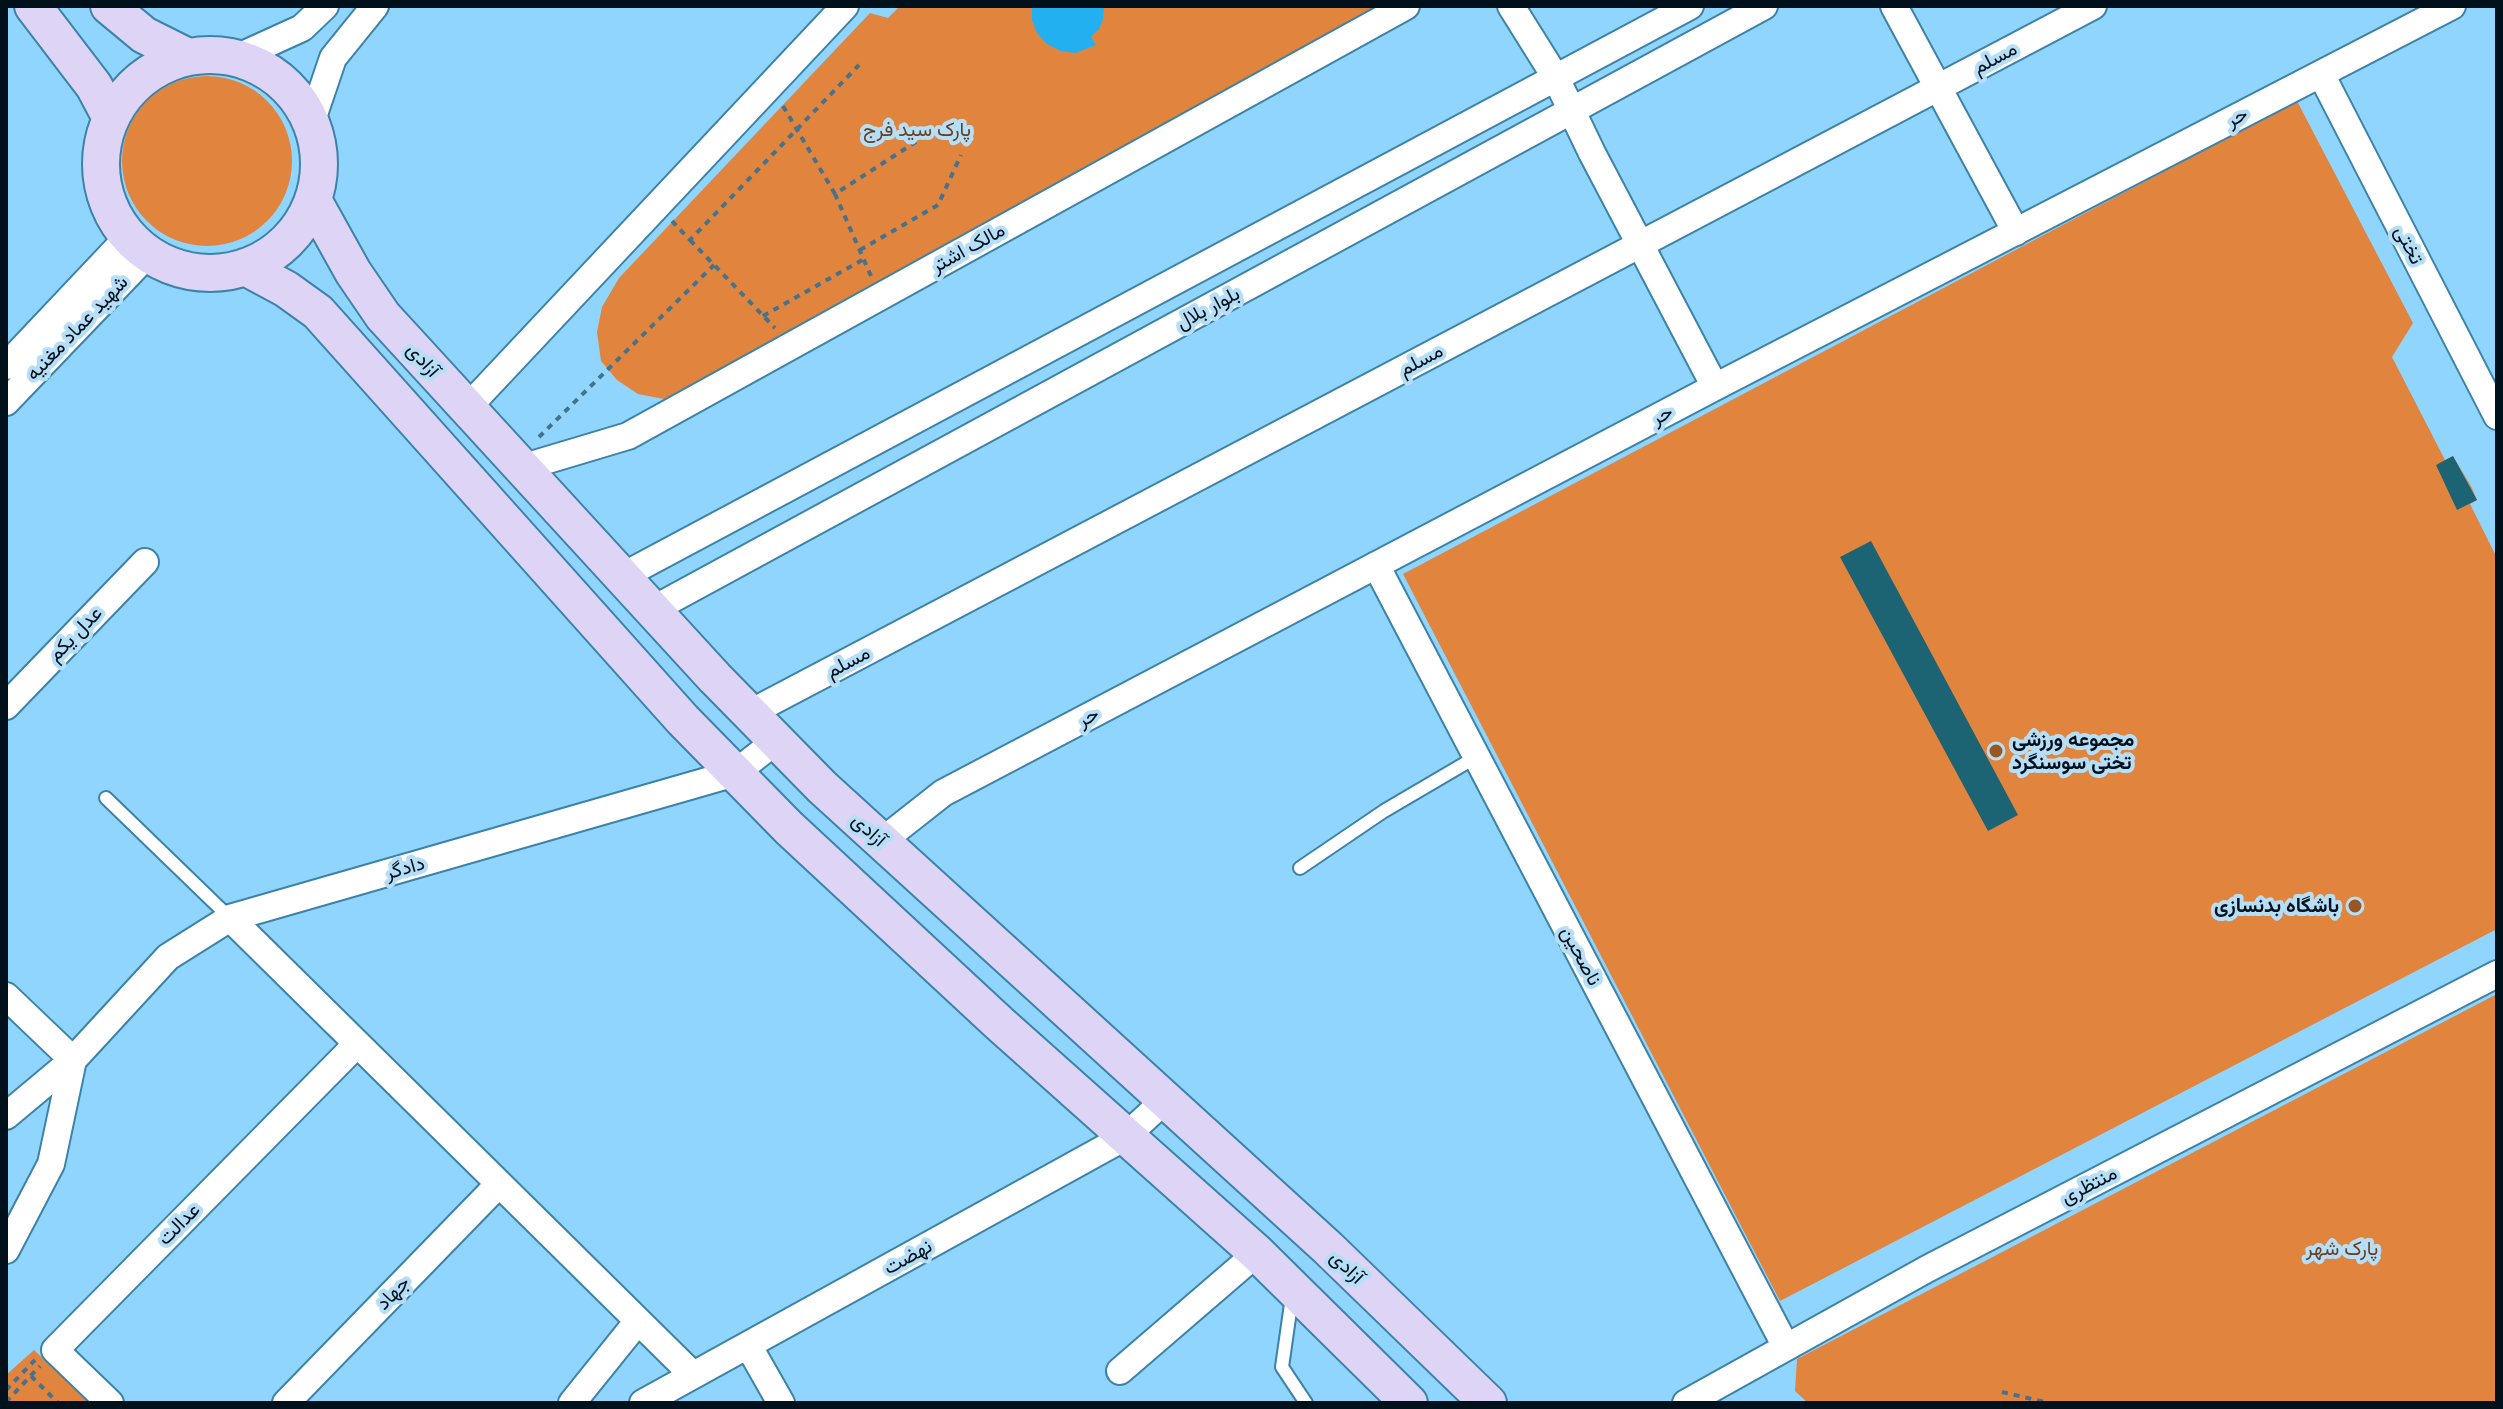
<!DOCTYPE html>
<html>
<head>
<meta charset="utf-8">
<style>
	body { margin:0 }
	#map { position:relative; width:2503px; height:1409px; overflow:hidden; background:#90d5fe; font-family:"Golos Text",sans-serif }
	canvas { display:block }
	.frame { position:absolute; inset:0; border:8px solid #00111c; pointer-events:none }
</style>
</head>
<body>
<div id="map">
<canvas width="2503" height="1409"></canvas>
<div class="frame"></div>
</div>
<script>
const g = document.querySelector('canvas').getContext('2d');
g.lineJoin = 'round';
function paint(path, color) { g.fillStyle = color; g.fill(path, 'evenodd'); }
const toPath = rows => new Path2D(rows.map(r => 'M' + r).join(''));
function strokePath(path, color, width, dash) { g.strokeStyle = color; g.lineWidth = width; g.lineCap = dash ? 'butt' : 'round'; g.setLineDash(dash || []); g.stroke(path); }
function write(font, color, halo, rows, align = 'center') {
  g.font = font + ' "Golos Text",Vazirmatn,sans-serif'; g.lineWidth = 8; g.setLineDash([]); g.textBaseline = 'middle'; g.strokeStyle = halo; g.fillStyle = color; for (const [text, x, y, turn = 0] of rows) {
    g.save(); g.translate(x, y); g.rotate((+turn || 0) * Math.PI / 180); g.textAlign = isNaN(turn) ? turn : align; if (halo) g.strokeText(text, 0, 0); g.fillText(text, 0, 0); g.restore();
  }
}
paint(toPath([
	[900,6,1395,6,1033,208,1025,201,833,309,696,392,664,399,638,394,617,380,601,361,597,332,602,307,619,278,870,13,888,18],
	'122 161a85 85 0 1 1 170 0a85 85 0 1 1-170 0Z',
	[2297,101,2413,323,2392,357,2445,460,2453,456,2472,488,2477,500,2470,504,2497,558,2497,929,1780,1301,1403,574],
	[2497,994,2497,1403,1808,1403,1795,1391,1797,1359],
	[34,1350,89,1403,6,1403,6,1375]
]), '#e1843e');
paint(toPath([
	[1032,6,1104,6,1103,19,1099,29,1091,37,1096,45,1075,53,1061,51,1047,44,1037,33,1032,20]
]), '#22b0f0');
paint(toPath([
	[2453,456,2477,500,2457,510,2436,465],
	[1871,541,2018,815,1988,831,1840,557]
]), '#1c6473');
const service = toPath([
	[106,798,230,918],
	[1300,868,1384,811,1476,757],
	[1292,1297,1282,1367,1306,1403]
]);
const minor = toPath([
	[1511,6,1556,78,1592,153,1715,387],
	[1894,6,2016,232],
	[236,58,302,28,325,6],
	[2321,74,2497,416],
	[311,123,333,58,375,6],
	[6,366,128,237],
	[6,402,148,254],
	[467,408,845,6],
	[521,468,628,436,1406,6],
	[1376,565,1786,1347],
	[621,577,1690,6],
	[652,610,1764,6],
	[6,706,145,562],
	[750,713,2093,6],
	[882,841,943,793,1715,387,2452,6],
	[230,918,693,1375],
	[6,996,73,1060,168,957,230,918,735,773,776,741],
	[6,1116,73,1060],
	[6,1250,51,1164,73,1060],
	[748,1345,781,1403],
	[1120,1371,1257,1253],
	[110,1403,55,1350,357,1044],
	[286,1403,499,1184],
	[572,1403,638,1321],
	[643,1403,1125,1137,1165,1100],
	[1686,1403,1927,1269,2497,974]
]);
const secondary = toPath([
	[33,6,94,86,111,118],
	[109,6,144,35,188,57],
	'101 164a109 109 0 1 1 218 0a109 109 0 1 1-218 0Z',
	[313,200,353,272,383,316,715,678,822,787,1328,1248,1488,1403],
	[245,267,286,289,318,312,683,720,789,828,999,1023,1257,1253,1409,1403]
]);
strokePath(service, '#3d82a7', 16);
strokePath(minor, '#3d82a7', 30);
strokePath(secondary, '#3d82a7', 40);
strokePath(toPath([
	[783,106,835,194],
	[672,221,690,240,859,65],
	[690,240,775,328],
	[860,250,938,205,961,155],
	[871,276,835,194,925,136],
	[763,316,864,259],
	[539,437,714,265],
	[31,1376,58,1403],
	[6,1390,35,1360],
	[2002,1392,2049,1403],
	[6,1402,40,1366]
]), '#47728c', 4, [6, 6]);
strokePath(service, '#fff', 12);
strokePath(minor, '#fff', 26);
strokePath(secondary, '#ded4f6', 36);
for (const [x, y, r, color] of [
	[1996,751,8,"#985623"],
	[2355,906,8,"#985623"]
]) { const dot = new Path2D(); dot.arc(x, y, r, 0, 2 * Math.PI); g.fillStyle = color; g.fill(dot); strokePath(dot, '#b6dff7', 3); }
write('20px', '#00111c', '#b6dff7', [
	["مسلم",1995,58,-28],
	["حر",2237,117,-27],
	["تختی",2409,245,63],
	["مالک اشتر",968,248,-29],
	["بلوار بلال",1208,308,-28],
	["شهید عماد مغنیه",77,328,-46],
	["آزادی",423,360,48],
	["مسلم",1421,360,-28],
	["حر",1662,415,-28],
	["عدل یکم",75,634,-46],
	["مسلم",848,662,-28],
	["حر",1088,717,-28],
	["آزادی",869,830,42],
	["دادگر",405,868,-16],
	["ناصحین",1581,956,62],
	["منتظری",2089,1185,-27],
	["عدالت",179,1224,-45],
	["نهضت",908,1257,-29],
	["آزادی",1347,1267,44],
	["جهاد",393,1293,-46]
]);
write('20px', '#663e21', '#b6dff7', [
	["پارک سید فرج",917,130],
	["پارک شهر",2342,1249]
]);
write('bold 20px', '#00111c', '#b6dff7', [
	["مجموعه ورزشی",2012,740],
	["تختی سوسنگرد",2012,763],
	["باشگاه بدنسازی",2339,906,"right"]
], 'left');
</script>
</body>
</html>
